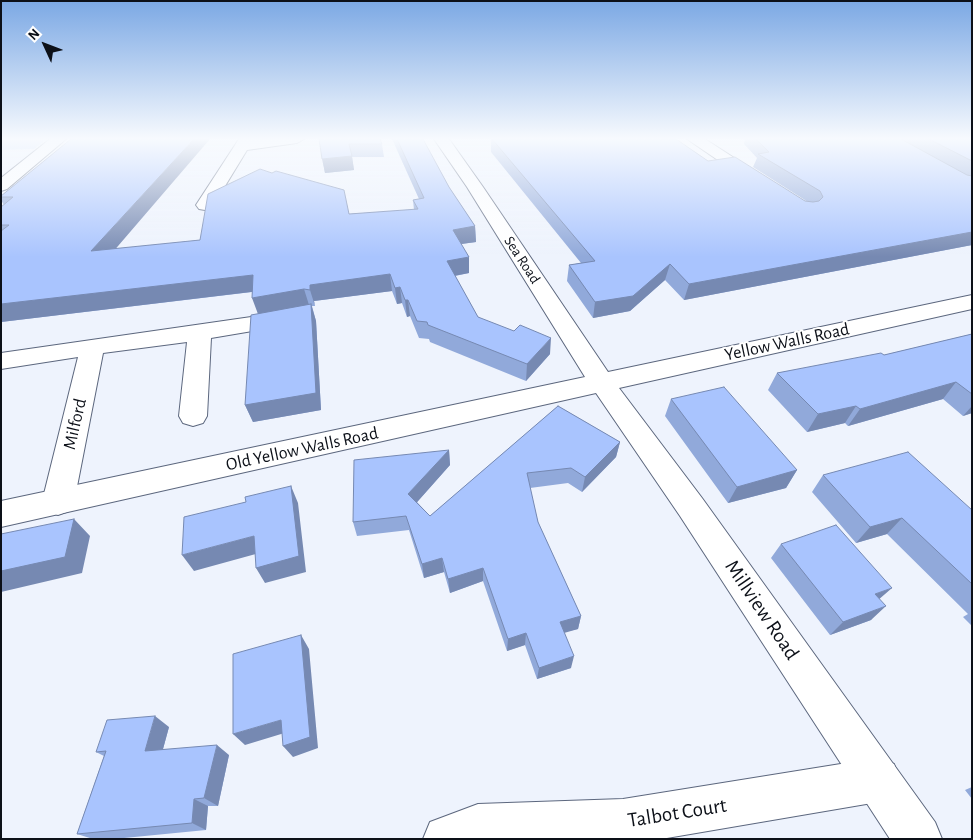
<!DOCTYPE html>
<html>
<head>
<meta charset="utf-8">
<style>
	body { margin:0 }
	#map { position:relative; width:973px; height:840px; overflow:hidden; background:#eef3fd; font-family:"Alegreya Sans",sans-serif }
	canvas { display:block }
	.frame { position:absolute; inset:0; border:2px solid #0c1018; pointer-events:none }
	.north { position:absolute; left:20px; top:20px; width:50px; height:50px; -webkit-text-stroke:4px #fff; paint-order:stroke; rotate:313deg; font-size:14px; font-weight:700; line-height:20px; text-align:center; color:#0c1018 }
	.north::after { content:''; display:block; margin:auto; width:18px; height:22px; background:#0c1018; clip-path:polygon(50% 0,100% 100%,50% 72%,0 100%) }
</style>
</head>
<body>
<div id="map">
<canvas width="973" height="840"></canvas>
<div class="frame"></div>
<div class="north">N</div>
</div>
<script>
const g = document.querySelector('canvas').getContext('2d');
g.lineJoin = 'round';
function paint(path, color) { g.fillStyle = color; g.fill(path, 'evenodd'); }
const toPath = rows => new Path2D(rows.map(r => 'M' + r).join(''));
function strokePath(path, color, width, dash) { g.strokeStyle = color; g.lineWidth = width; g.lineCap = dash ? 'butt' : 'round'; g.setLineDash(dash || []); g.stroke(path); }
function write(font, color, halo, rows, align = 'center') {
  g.font = font + ' "Alegreya Sans",sans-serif'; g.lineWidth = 4; g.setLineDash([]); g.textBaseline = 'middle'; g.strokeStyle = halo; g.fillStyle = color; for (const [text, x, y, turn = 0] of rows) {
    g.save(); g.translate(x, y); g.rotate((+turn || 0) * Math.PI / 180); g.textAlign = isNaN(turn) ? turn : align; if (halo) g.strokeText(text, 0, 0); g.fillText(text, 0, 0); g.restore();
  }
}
paint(toPath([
	[1,139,47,139,34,149,1,150]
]), '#c4d6fc');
const street = toPath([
	[50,139,66,139,7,189,1,191,1,178,50,139],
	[239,139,304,139,297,143,247,150,211,209,205,210,199,209,196,205,239,139],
	[687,139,705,139,762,176,764,179,762,182,750,182,687,139],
	[286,312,294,314,297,319,294,324,211,338,207,416,203,423,193,426,183,423,179,416,187,342,103,353,74,502,69,511,58,515,47,511,42,502,78,357,1,369,1,353,286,312],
	[878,758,894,764,900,780,894,796,878,802,661,839,423,839,430,822,478,804,623,799,878,758]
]);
const secondary = toPath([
	[434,139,449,139,483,187,608,372,972,295,972,309,619,388,702,498,935,822,942,839,890,839,680,516,596,393,1,527,1,501,585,377,467,187,434,139]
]);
strokePath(street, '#5c677e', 2);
strokePath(secondary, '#5c677e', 2);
paint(street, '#fff');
paint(secondary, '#fff');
paint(toPath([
	[71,139,116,249,200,240,349,214,414,210,413,200,419,199,392,139,423,139,449,187,475,226,476,242,461,244,469,273,455,276,478,317,550,354,526,381,430,342,429,339,419,338,410,316,407,317,402,303,397,304,392,291,314,301,315,306,312,306,316,321,321,410,253,422,245,405,258,313,252,292,1,322,1,207,4,205,1,200,1,196],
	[319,139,382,144,384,157,352,157,354,170,325,173],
	[491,139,676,139,708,161,805,201,808,202,753,167,757,158,744,144,745,139,972,139,972,245,684,300,665,280,630,311,593,318,567,281,569,265,581,263,491,152],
	[972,334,972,413,963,416,943,399,848,426,845,423,807,432,768,390,777,373,884,355],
	[671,399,797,470,786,488,728,503,665,416],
	[558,406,620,442,616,457,582,492,568,483,530,488,538,522,581,616,578,629,564,632,571,668,537,679,525,645,507,651,483,581,450,593,444,572,424,578,409,530,357,536,353,522,449,450,450,465,417,502,430,516],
	[823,475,972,510,972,626,963,617,968,614,887,534,856,543,812,492],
	[781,544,880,599,871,620,830,635,771,558],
	[169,727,163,749,229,755,218,806,208,806,206,830,114,839,93,839,77,834,104,756,96,752],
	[972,787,972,799,965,790]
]), '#91a9da');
paint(toPath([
	[194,139,210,139,100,267,91,251],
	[352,156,354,170,325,173,322,159],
	[475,226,476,242,454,245,453,230],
	[972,232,972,245,684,300,689,284],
	[469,257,469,273,448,277,447,261],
	[670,264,665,280,630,311,593,318,595,302],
	[390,274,392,291,314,301,315,306,310,290,310,285],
	[253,275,259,291,1,322,1,304],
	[400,287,402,303,397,304,395,288],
	[304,289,309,305,258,314,252,298],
	[405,300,408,300,410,316,407,317],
	[311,304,316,321,321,410,253,422,245,405],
	[551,338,550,354,526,381,527,364],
	[956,382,943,399,848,426,860,409],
	[856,406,845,423,807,432,818,414],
	[972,406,972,413,963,416],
	[620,442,616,457,582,492,585,477],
	[449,450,450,465,411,509,408,494],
	[797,470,786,488,728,503,737,487],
	[291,486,298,503,306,572,265,583,256,568],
	[902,518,887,534,856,543,870,527],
	[74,519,90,536,82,573,1,592,1,571],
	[254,536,263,552,194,571,182,555],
	[442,558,444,572,424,578,422,564],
	[483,568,483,581,450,593,448,579],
	[892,588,877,601,875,594],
	[886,606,871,620,830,635,843,622],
	[581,616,578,629,557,635,560,622],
	[526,633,525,645,507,651,508,639],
	[301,635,309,649,318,748,293,757,283,746],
	[574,656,571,668,537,679,539,668],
	[155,716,169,727,160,760,145,751],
	[281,720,291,731,245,745,233,734],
	[217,745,229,755,218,806,204,798],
	[194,799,208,806,206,830,192,823]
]), '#7689b2');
const building = toPath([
	[71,139,194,139,91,251,200,240,208,194,260,169,272,173,276,171,344,190,349,214,418,209,413,200,424,198,397,139,423,139,449,187,475,226,453,230,469,257,447,261,478,317,514,331,520,325,551,338,527,364,428,325,427,322,417,321,408,300,405,300,400,287,395,288,390,274,310,285,310,290,304,289,252,298,253,275,1,304,1,231,9,225,1,225,1,207,13,197,1,197,1,196,71,139],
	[319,139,380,139,382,144,349,144,352,156,322,159,319,139],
	[492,139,676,139,708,161,735,157,805,201,813,202,819,201,823,197,820,191,758,154,769,152,756,139,901,139,967,175,972,176,972,232,689,284,670,264,633,296,595,302,569,265,595,261,492,139],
	[929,139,972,139,972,161,929,139],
	[311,304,316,393,245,405,251,315,311,304],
	[972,334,972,394,956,382,860,409,856,406,818,414,777,373,881,353,884,355,972,334],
	[724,387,797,470,737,487,671,399,724,387],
	[558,406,620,442,585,477,571,468,527,473,538,522,581,616,560,622,574,656,539,668,526,633,508,639,483,568,448,579,442,558,422,564,406,516,353,522,354,460,449,450,408,494,430,516,558,406],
	[908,452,972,510,972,584,902,518,870,527,823,475,908,452],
	[291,486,299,556,256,568,254,536,182,555,184,517,246,502,245,497,291,486],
	[74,519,65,557,1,571,1,534,74,519],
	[836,525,892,588,875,594,886,606,843,622,781,544,836,525],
	[301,635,310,737,283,746,281,720,233,734,233,654,301,635],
	[155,716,145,751,217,745,204,798,194,799,192,823,77,834,106,751,96,752,107,720,155,716]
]);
paint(building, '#a9c4fe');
strokePath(building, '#7689b2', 1);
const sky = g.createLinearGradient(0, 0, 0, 257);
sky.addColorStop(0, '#7ba8e4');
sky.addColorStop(0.54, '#f7fafe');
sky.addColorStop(1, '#f7fafe00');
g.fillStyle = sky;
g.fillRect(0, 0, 973, 257);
write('15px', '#0c1018', '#fff', [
	["Sea Road",522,260,57]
]);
write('18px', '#0c1018', '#fff', [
	["Yellow Walls Road",787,342,-12],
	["Milford",75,424,-77],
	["Old Yellow Walls Road",302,449,-12]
]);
write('21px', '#0c1018', '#fff', [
	["Millview Road",762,610,56],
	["Talbot Court",677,813,-9]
]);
</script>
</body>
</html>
